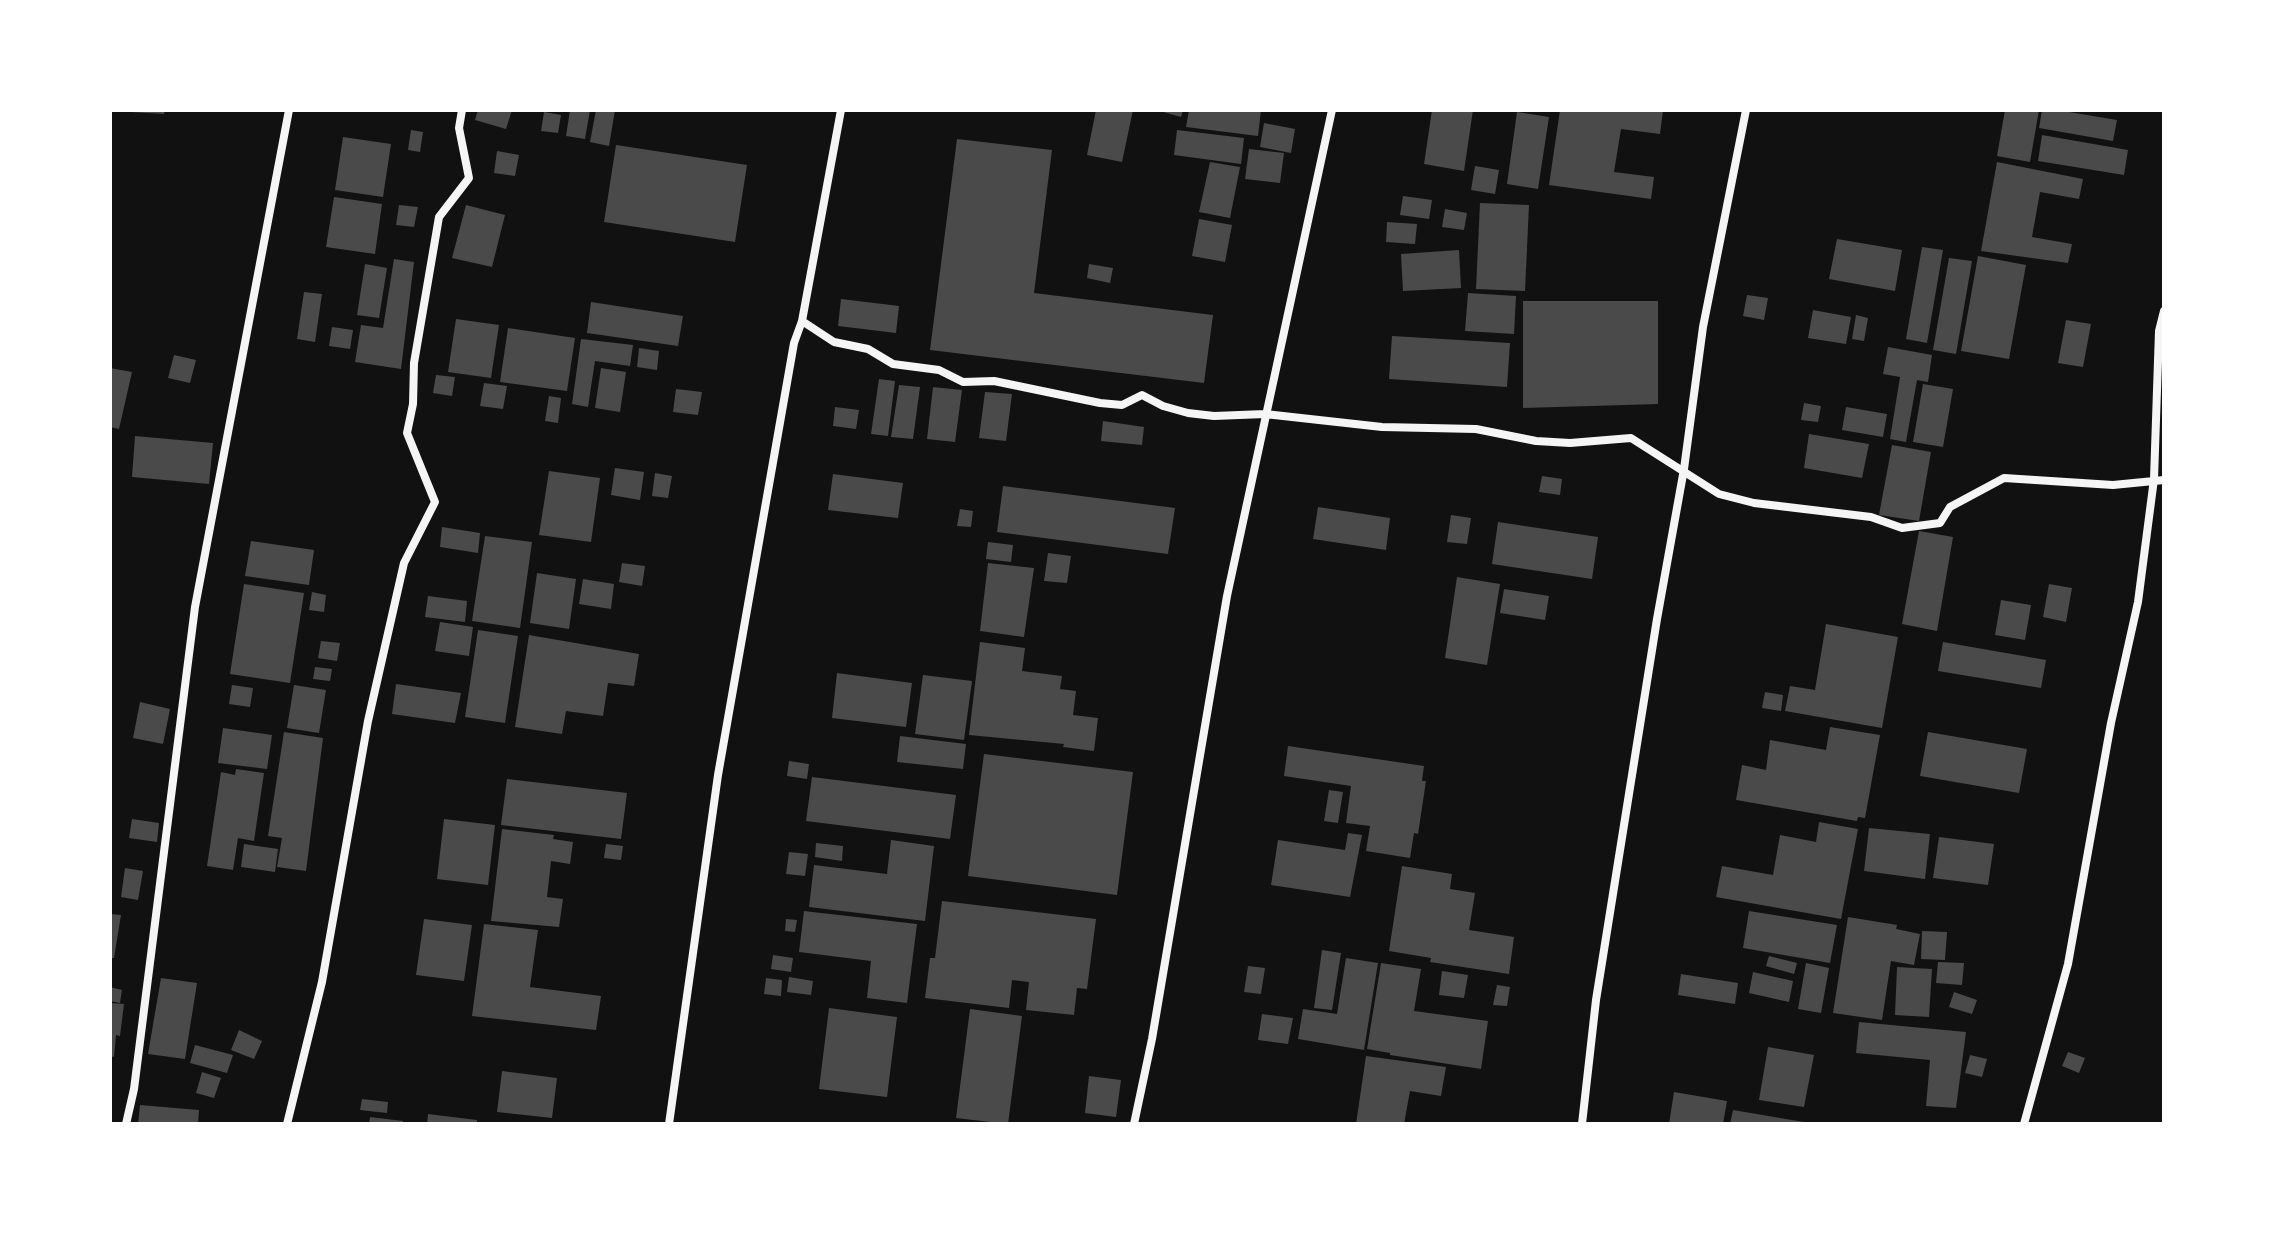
<!DOCTYPE html>
<html>
<head>
<meta charset="utf-8">
<style>
	body { margin:0 }
	#map { position:relative; width:2274px; height:1234px; overflow:hidden; background:#111; font-family:"Nunito Sans",sans-serif }
	canvas { display:block }
	.frame { position:absolute; inset:0; border:112px solid #fff; pointer-events:none }
</style>
</head>
<body>
<div id="map">
<canvas width="2274" height="1234"></canvas>
<div class="frame"></div>
</div>
<script>
const g = document.querySelector('canvas').getContext('2d');
g.lineJoin = 'round';
function paint(path, color) { g.fillStyle = color; g.fill(path, 'evenodd'); }
const toPath = rows => new Path2D(rows.map(r => 'M' + r).join(''));
function strokePath(path, color, width, dash) { g.strokeStyle = color; g.lineWidth = width; g.lineCap = dash ? 'butt' : 'round'; g.setLineDash(dash || []); g.stroke(path); }
paint(toPath([
	[131,110,165,110,164,114,131,112],
	[478,110,512,110,506,129,475,120],
	[570,110,590,110,585,139,566,136],
	[596,110,615,110,609,146,590,142],
	[1096,110,1133,110,1122,162,1087,155],
	[1156,110,1183,110,1181,117],
	[1189,110,1261,110,1258,136,1186,127],
	[1432,110,1473,110,1464,171,1424,164],
	[1560,110,1663,110,1660,134,1621,129,1614,172,1654,177,1651,199,1549,185],
	[2005,110,2039,110,2030,162,1997,156],
	[2042,110,2057,110,2117,120,2113,141,2039,128],
	[544,112,561,115,558,133,541,131],
	[1517,112,1549,117,1538,189,1507,184],
	[1264,123,1295,129,1291,153,1260,147],
	[411,130,423,132,420,152,408,150],
	[1177,130,1244,138,1241,164,1174,155],
	[2042,135,2128,150,2124,175,2038,161],
	[343,137,391,144,383,197,335,190],
	[957,139,1052,150,1034,293,1213,315,1204,383,930,350],
	[616,145,747,165,735,242,604,222],
	[1249,149,1284,153,1280,183,1245,179],
	[497,151,519,155,515,176,494,173],
	[1210,162,1240,167,1230,218,1199,212],
	[1997,162,2083,179,2079,199,2040,192,2032,237,2072,244,2068,263,1981,251],
	[1475,166,1499,170,1495,194,1471,190],
	[1403,196,1432,200,1429,219,1400,215],
	[334,197,382,204,375,254,326,247],
	[1480,203,1529,205,1525,291,1476,289],
	[399,205,418,207,414,227,396,225],
	[466,205,505,215,492,267,452,258],
	[1445,209,1467,213,1464,230,1442,227],
	[1199,219,1232,225,1225,262,1192,256],
	[1387,222,1417,224,1415,244,1386,242],
	[1837,239,1902,250,1895,291,1829,279],
	[1922,247,1943,250,1927,343,1906,339],
	[1459,250,1461,288,1403,291,1401,254],
	[1978,256,2026,265,2009,359,1961,351],
	[1949,258,1972,261,1956,354,1933,350],
	[394,259,414,262,401,369,355,362,361,325,383,328],
	[365,264,387,268,379,318,357,315],
	[1089,264,1113,268,1110,283,1087,278],
	[304,292,322,294,315,342,297,339],
	[1468,293,1516,296,1514,334,1465,331],
	[1747,295,1768,298,1764,320,1743,316],
	[841,299,899,306,896,333,838,326],
	[1523,301,1658,301,1658,404,1523,408],
	[591,302,683,316,678,346,587,333],
	[1813,310,1851,317,1846,344,1808,338],
	[1856,315,1868,318,1864,341,1852,339],
	[456,319,499,325,491,378,448,372],
	[2066,320,2091,324,2083,367,2058,363],
	[332,327,353,330,350,349,329,346],
	[508,328,575,338,567,391,500,382],
	[1392,336,1510,343,1507,387,1389,379],
	[581,339,633,345,630,366,595,361,588,407,572,404],
	[1888,347,1932,355,1928,382,1917,380,1906,442,1890,439,1900,377,1883,374],
	[639,348,659,351,657,370,637,367],
	[174,355,196,360,190,383,168,378],
	[110,368,132,372,119,429,110,427],
	[601,368,626,372,620,412,595,408],
	[436,375,455,377,452,396,433,393],
	[879,379,895,381,888,436,871,434],
	[484,383,507,386,503,409,480,406],
	[1923,384,1953,389,1943,447,1913,442],
	[899,385,920,387,913,439,891,437],
	[933,387,962,390,955,442,927,439],
	[676,389,702,392,698,415,673,412],
	[985,392,1012,394,1006,441,979,438],
	[549,396,561,398,558,423,545,421],
	[1804,403,1821,406,1818,422,1801,420],
	[835,407,859,410,856,429,833,426],
	[1846,407,1887,414,1883,437,1842,430],
	[1103,421,1144,427,1142,445,1101,441],
	[1809,434,1869,444,1862,478,1804,468],
	[135,436,213,443,209,484,132,477],
	[1892,445,1931,452,1919,521,1879,515],
	[615,468,644,472,640,500,611,495],
	[549,471,600,478,591,542,539,535],
	[655,473,672,476,668,498,652,496],
	[833,474,903,483,898,518,828,510],
	[1542,476,1562,479,1560,495,1539,492],
	[1003,486,1175,508,1168,554,997,532],
	[1318,507,1390,518,1386,550,1313,539],
	[960,509,973,511,971,527,957,526],
	[1451,515,1471,518,1467,544,1447,542],
	[1498,522,1598,537,1592,579,1492,564],
	[442,527,480,533,478,553,440,547],
	[1919,531,1953,537,1937,631,1902,624],
	[485,536,532,542,520,628,472,621],
	[251,541,314,550,309,585,245,576],
	[988,542,1013,545,1011,562,986,559],
	[1048,553,1071,556,1067,583,1044,581],
	[622,563,645,566,642,586,619,582],
	[988,563,1034,568,1024,637,980,631],
	[537,573,576,579,569,629,530,623],
	[1457,577,1500,584,1487,665,1445,658],
	[583,579,614,584,611,609,579,604],
	[244,584,304,593,290,683,230,674],
	[2049,584,2072,588,2066,622,2043,617],
	[1504,589,1549,596,1545,620,1500,613],
	[312,592,326,595,324,612,309,610],
	[428,596,467,601,465,622,425,617],
	[2001,600,2031,605,2025,640,1995,635],
	[440,622,473,627,469,656,435,651],
	[1826,624,1898,637,1882,728,1785,711,1790,686,1815,690],
	[478,630,518,636,505,723,465,717],
	[529,635,639,654,634,686,608,683,603,716,566,711,562,734,515,727],
	[321,641,340,643,337,661,318,658],
	[980,642,1025,648,1022,671,1062,676,1060,689,1076,691,1073,715,1098,718,1094,751,1063,747,1064,744,969,735],
	[1943,642,2046,660,2041,688,1938,671],
	[315,667,332,669,330,681,313,679],
	[837,673,912,683,906,727,832,718],
	[923,675,972,681,964,740,915,734],
	[396,684,461,693,455,723,392,714],
	[232,685,253,688,250,707,229,704],
	[294,685,326,690,319,733,287,728],
	[1765,692,1783,695,1781,711,1762,708],
	[140,702,170,709,163,744,133,738],
	[1830,727,1880,735,1865,818,1858,817,1857,821,1736,800,1742,765,1766,770,1770,740,1826,750],
	[223,728,272,735,267,769,218,763],
	[284,732,323,738,306,871,277,867,282,838,268,836],
	[1928,732,2027,749,2019,793,1920,776],
	[900,736,966,744,963,769,897,762],
	[1288,746,1424,766,1422,781,1426,781,1418,834,1414,833,1410,858,1366,851,1370,826,1346,823,1351,786,1284,776],
	[984,754,1133,772,1117,895,968,876],
	[789,761,809,764,807,779,787,776],
	[236,769,264,773,254,841,238,838,233,870,207,866,221,772,235,775],
	[812,777,956,795,950,839,806,821],
	[507,779,627,793,621,839,501,825],
	[1329,790,1343,792,1338,823,1324,821],
	[132,819,159,823,157,842,129,838],
	[444,819,495,825,488,885,437,879],
	[1819,822,1858,829,1841,919,1716,897,1722,866,1773,875,1780,835,1816,842],
	[1869,828,1930,834,1925,879,1864,871],
	[502,829,554,835,553,839,573,842,570,864,551,861,547,897,563,899,559,927,491,921],
	[1348,833,1362,835,1350,897,1271,885,1278,840,1345,850],
	[1939,837,1994,844,1988,885,1933,878],
	[891,840,934,846,925,921,809,907,814,865,887,874],
	[816,843,843,846,842,861,815,857],
	[244,844,278,849,275,872,241,867],
	[606,844,623,846,621,860,604,858],
	[789,852,808,854,805,876,786,874],
	[1402,866,1452,874,1450,889,1475,893,1469,930,1514,937,1509,974,1430,962,1431,958,1389,951],
	[125,868,143,871,138,900,121,897],
	[942,901,1096,919,1087,989,1077,988,1074,1015,1026,1010,1029,982,1012,980,1009,1008,925,998,930,958,935,958],
	[804,911,917,924,907,1003,867,998,871,961,799,952],
	[1749,911,1837,925,1830,963,1743,948],
	[110,914,121,915,114,958,110,958],
	[1848,917,1897,925,1896,929,1920,934,1914,965,1891,961,1882,1020,1833,1013],
	[424,919,472,925,464,981,416,975],
	[786,919,797,920,795,932,785,931],
	[484,924,538,930,530,987,601,996,596,1030,472,1016],
	[1922,931,1947,932,1945,960,1921,959],
	[1322,950,1341,953,1332,1010,1314,1008],
	[773,955,793,958,791,972,771,969],
	[1769,956,1797,963,1794,974,1766,966],
	[1346,958,1378,963,1364,1050,1298,1039,1303,1009,1337,1014],
	[1938,962,1964,963,1962,985,1936,983],
	[1381,963,1421,969,1414,1011,1488,1021,1481,1069,1390,1055,1390,1053,1367,1049],
	[1806,963,1829,968,1821,1013,1798,1009],
	[1248,966,1265,968,1261,994,1244,992],
	[1897,967,1932,969,1929,1017,1895,1015],
	[1442,971,1468,975,1464,998,1439,995],
	[1753,972,1793,981,1789,1002,1749,993],
	[1681,974,1738,983,1735,1004,1678,995],
	[789,977,813,981,811,995,787,992],
	[161,978,197,983,185,1059,148,1054],
	[766,978,782,980,781,996,764,994],
	[1497,985,1510,987,1507,1006,1493,1005],
	[110,987,122,990,120,1003,110,1001],
	[1954,992,1977,1000,1972,1014,1949,1007],
	[110,1003,124,1004,120,1036,116,1035,114,1057,110,1056],
	[829,1008,897,1017,887,1097,819,1089],
	[970,1009,1022,1016,1008,1124,956,1118],
	[1262,1014,1293,1018,1288,1044,1258,1040],
	[1859,1022,1966,1032,1956,1108,1926,1106,1930,1060,1856,1053],
	[239,1030,262,1041,254,1059,231,1050],
	[195,1045,233,1055,227,1073,190,1063],
	[1768,1047,1814,1055,1804,1107,1759,1100],
	[2068,1052,2085,1058,2079,1073,2062,1066],
	[1970,1055,1987,1059,1982,1077,1965,1073],
	[1366,1056,1446,1067,1441,1096,1410,1091,1404,1124,1356,1124],
	[502,1071,557,1078,552,1118,497,1112],
	[202,1072,221,1078,214,1098,196,1093],
	[1089,1076,1121,1080,1116,1117,1085,1113],
	[1674,1092,1727,1101,1723,1124,1669,1124],
	[362,1099,388,1102,387,1113,360,1110],
	[140,1105,199,1110,198,1124,138,1124],
	[1733,1110,1804,1122,1804,1124,1730,1124],
	[428,1114,477,1120,477,1124,427,1124],
	[370,1117,403,1121,403,1124,369,1124]
]), '#4a4a4a');
strokePath(toPath([
	[802,321,834,342,868,349,893,364,939,370,963,382,994,381,1100,403,1122,405,1142,395,1163,406,1188,413,1214,416,1265,414,1382,427,1476,429,1536,441,1570,443,1631,438,1719,494,1754,503,1871,517,1902,528,1940,523,1950,507,2004,478,2113,485,2164,480],
	[126,1124,134,1089,195,607,289,110],
	[287,1124,322,982,368,721,404,563,435,502,407,433,413,404,414,363,439,217,469,178,459,128,462,110],
	[669,1124,718,775,794,343,802,321,841,110],
	[1134,1124,1152,1039,1227,596,1332,110],
	[1582,1124,1596,1000,1657,619,1684,469,1703,327,1746,110],
	[2024,1124,2068,964,2111,723,2138,602,2154,479,2159,331,2164,311]
]), '#f5f5f5', 8);
</script>
</body>
</html>
